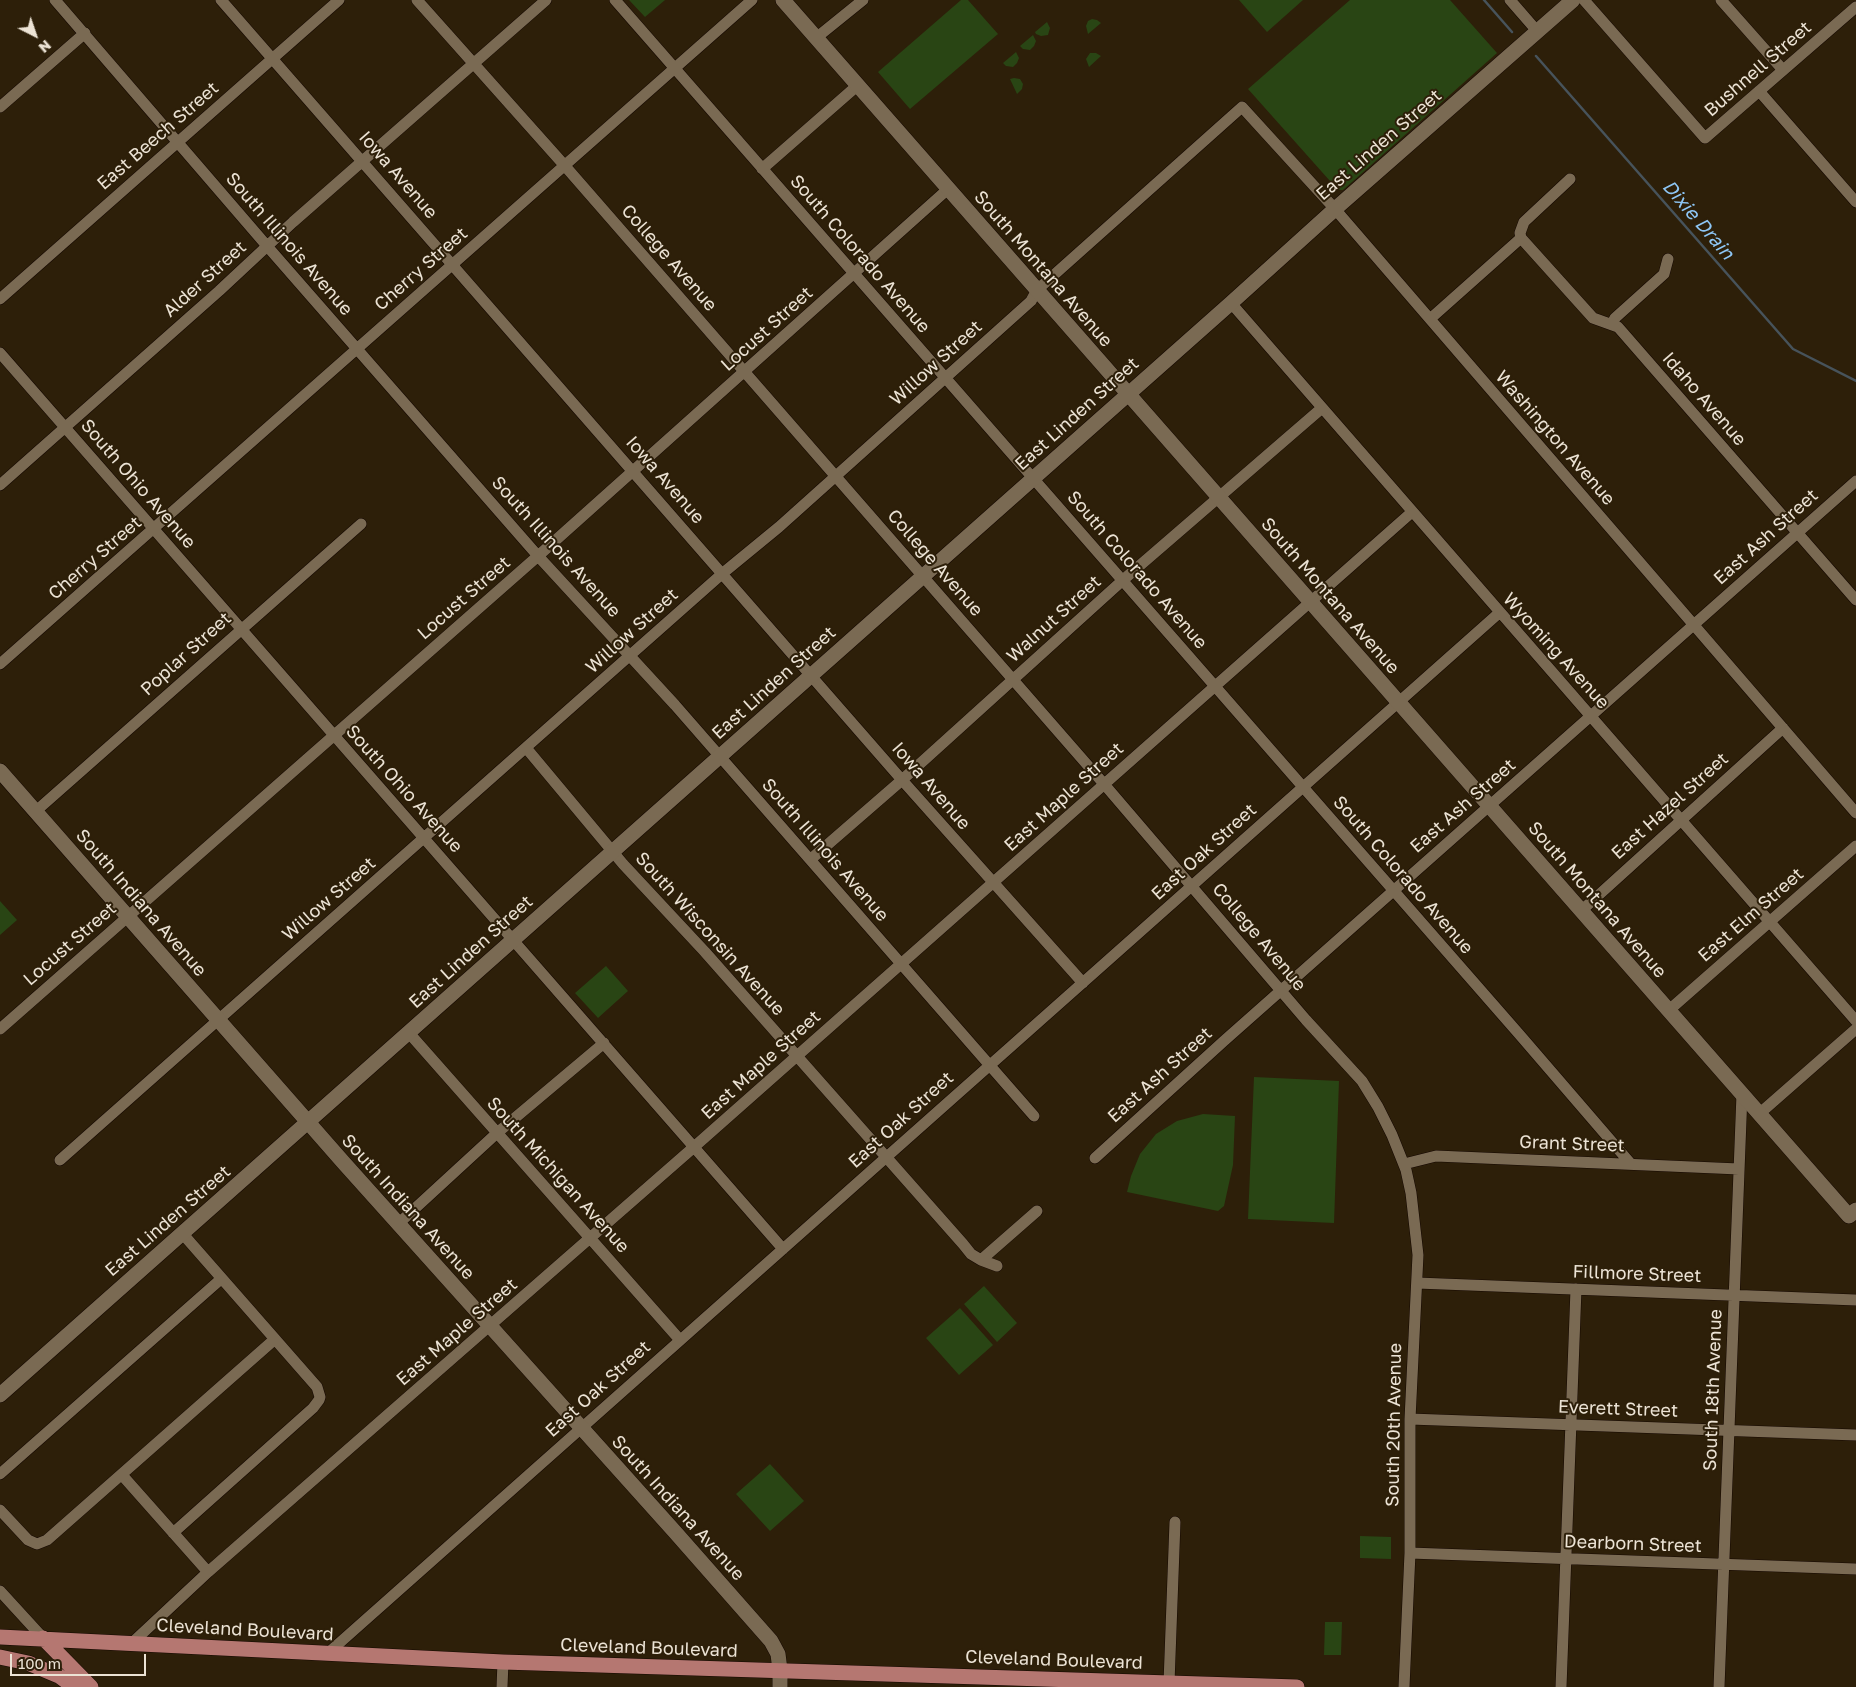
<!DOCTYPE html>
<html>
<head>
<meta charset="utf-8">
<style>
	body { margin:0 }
	#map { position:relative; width:1856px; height:1687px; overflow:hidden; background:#2d1f09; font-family:"Golos Text",sans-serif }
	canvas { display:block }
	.north { position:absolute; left:10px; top:10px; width:50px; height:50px; -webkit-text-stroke:4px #2d1f09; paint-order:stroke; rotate:139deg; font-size:14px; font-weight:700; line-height:20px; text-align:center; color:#ece3d5 }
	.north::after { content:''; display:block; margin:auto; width:18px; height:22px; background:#ece3d5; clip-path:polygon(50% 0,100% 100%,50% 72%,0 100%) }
	.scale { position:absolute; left:10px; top:1654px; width:136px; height:22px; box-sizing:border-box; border:2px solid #ece3d5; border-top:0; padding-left:6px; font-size:15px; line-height:18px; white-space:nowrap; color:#ece3d5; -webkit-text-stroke:4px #2d1f09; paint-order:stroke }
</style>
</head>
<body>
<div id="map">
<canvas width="1856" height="1687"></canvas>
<div class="north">N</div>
<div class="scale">100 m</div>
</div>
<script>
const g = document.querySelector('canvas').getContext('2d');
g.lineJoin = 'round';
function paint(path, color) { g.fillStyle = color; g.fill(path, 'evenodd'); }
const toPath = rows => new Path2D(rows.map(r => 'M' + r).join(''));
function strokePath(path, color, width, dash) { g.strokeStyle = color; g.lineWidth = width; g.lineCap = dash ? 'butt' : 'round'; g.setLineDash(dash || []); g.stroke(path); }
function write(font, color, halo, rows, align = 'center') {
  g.font = font + ' "Golos Text",sans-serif'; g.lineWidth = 4; g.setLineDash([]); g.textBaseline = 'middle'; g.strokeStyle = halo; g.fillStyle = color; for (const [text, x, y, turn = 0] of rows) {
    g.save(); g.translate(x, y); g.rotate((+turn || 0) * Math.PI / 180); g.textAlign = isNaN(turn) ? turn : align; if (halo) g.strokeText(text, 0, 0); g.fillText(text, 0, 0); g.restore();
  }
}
paint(toPath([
	[629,0,665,0,645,17],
	[961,0,968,0,998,34,910,109,878,72],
	[1239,0,1303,0,1267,32],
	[1350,0,1450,0,1497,53,1343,190,1338,190,1248,89],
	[1092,19,1097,20,1101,23,1088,34,1086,26,1088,21],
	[1047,22,1050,28,1048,35,1041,36,1036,34,1035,32],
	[1033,35,1036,41,1034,46,1030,50,1023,49,1020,46],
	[1016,52,1019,58,1017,63,1013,67,1006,66,1003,63],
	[1090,53,1096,53,1101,56,1089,67,1086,59],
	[1014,78,1020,79,1023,84,1022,89,1017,94,1010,79],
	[0,901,17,920,0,935],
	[606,966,628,991,598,1018,575,993],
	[1254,1077,1339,1081,1334,1223,1248,1219],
	[1203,1114,1235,1116,1233,1165,1224,1206,1218,1211,1127,1192,1131,1176,1140,1154,1156,1134,1177,1121],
	[984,1286,1017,1323,997,1342,964,1304],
	[960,1308,993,1345,959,1375,926,1338],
	[770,1464,804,1501,770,1531,736,1494],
	[1360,1536,1391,1537,1391,1559,1360,1558],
	[1325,1622,1342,1622,1341,1655,1324,1655]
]), '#294514');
strokePath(toPath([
	[1484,0,1512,32],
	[1536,56,1793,349,1856,381]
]), '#47535b', 2.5);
const street = toPath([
	[55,0,267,246,538,556,675,705,1034,1116],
	[221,0,902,780,1083,983],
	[417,0,565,166,1104,784,1306,1020,1362,1081,1378,1107,1392,1135,1406,1170,1411,1193,1418,1255,1410,1419,1410,1553,1404,1687],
	[615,0,1519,1034,1631,1164],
	[1510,0,1537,31],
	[1584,0,1705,138,1856,7],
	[1721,0,1783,70],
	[816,38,863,0],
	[1759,91,1856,202],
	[0,107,85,33],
	[762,169,858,85],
	[1570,179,1524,222,1520,233,1521,238,1593,318,1618,327,1856,600],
	[0,299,339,0],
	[1231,303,1856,1021],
	[1430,319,1521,238],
	[1612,324,1615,318,1664,274,1668,259],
	[0,353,783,1249],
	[0,485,219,291,293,222,546,0],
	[0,664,752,0],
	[527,749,623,864,705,952,963,1244,971,1254,981,1260,997,1266],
	[36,811,361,524],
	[811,859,902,780,1123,580,1322,408],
	[1581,911,1783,728],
	[1668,1011,1856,846],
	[0,1029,538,556,948,189],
	[409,1033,680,1340],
	[1759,1114,1856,1029],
	[1095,1158,1225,1040,1856,481],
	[60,1160,723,573,779,527,1031,301,1037,290,1242,107,1335,209,1856,813],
	[1404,1164,1436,1156,1739,1169],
	[398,1224,497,1133,604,1043],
	[981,1260,1037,1211],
	[1417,1283,1856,1300],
	[1410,1419,1856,1435],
	[0,1474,221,1279],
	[122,1475,208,1572],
	[0,1510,28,1540,37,1544,47,1540,275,1339],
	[173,1533,313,1408,319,1400,320,1397,317,1387,182,1233],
	[1410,1553,1856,1569],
	[0,1591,43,1638],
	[132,1643,208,1572,694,1147,1412,512],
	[327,1654,1499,613],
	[1169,1683,1175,1522],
	[502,1687,503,1662],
	[1561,1687,1576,1289],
	[1719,1687,1742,1094]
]);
const secondary = toPath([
	[783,0,1849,1216,1856,1210],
	[0,771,343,1162,675,1532,771,1641,778,1654,780,1670,780,1687],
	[0,1395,1231,303,1335,209,1573,0]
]);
const primary = toPath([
	[0,1637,503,1662,1297,1687],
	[43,1638,91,1687],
	[0,1657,28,1663,59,1676,74,1687]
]);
strokePath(street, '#150800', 12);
strokePath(secondary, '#150800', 16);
strokePath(primary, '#150800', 16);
strokePath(street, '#7a6a53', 11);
strokePath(secondary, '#7a6a53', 15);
strokePath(primary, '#b57771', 15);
write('18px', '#ece3d5', '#2d1f09', [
	["Bushnell Street",1758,69,-41],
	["East Beech Street",158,136,-41],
	["East Linden Street",1379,145,-41],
	["Iowa Avenue",398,175,49],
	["South Illinois Avenue",289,244,49],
	["South Colorado Avenue",860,254,49],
	["College Avenue",669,258,49],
	["Cherry Street",421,269,-41],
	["South Montana Avenue",1043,269,49],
	["Alder Street",205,279,-42],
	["Locust Street",767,329,-42],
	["Willow Street",936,363,-42],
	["Idaho Avenue",1704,399,49],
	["East Linden Street",1077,414,-42],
	["Washington Avenue",1555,438,49],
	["Iowa Avenue",665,480,49],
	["South Ohio Avenue",138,484,49],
	["East Ash Street",1766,537,-42],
	["South Illinois Avenue",556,547,48],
	["Cherry Street",95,558,-41],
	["College Avenue",935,563,49],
	["South Colorado Avenue",1137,570,49],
	["South Montana Avenue",1330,596,49],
	["Locust Street",464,598,-41],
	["Walnut Street",1054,619,-42],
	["Willow Street",632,631,-42],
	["Wyoming Avenue",1556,651,48],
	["Poplar Street",186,654,-42],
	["East Linden Street",774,683,-42],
	["Iowa Avenue",931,786,49],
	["South Ohio Avenue",404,789,48],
	["East Maple Street",1064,797,-42],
	["East Ash Street",1463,806,-41],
	["East Hazel Street",1670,806,-42],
	["South Illinois Avenue",825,850,49],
	["East Oak Street",1204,852,-42],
	["South Colorado Avenue",1403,875,49],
	["Willow Street",329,899,-41],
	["South Montana Avenue",1597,900,49],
	["South Indiana Avenue",141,903,49],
	["East Elm Street",1751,915,-41],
	["South Wisconsin Avenue",710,934,48],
	["College Avenue",1259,937,50],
	["Locust Street",70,944,-41],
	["East Linden Street",471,952,-42],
	["East Maple Street",761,1065,-42],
	["East Ash Street",1160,1075,-42],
	["East Oak Street",901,1120,-42],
	["Grant Street",1572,1144,2],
	["South Michigan Avenue",558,1175,48],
	["South Indiana Avenue",408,1207,48],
	["East Linden Street",168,1221,-41],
	["Fillmore Street",1637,1274,2],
	["East Maple Street",457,1332,-41],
	["East Oak Street",598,1389,-42],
	["South 18th Avenue",1713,1390,-88],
	["Everett Street",1618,1409,2],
	["South 20th Avenue",1394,1425,-89],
	["South Indiana Avenue",678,1508,48],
	["Dearborn Street",1633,1544,2],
	["Cleveland Boulevard",245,1630,3],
	["Cleveland Boulevard",649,1648,2],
	["Cleveland Boulevard",1054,1660,2]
]);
write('italic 19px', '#8ec6f5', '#2d1f09', [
	["Dixie Drain",1698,220,49]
]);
</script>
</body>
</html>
